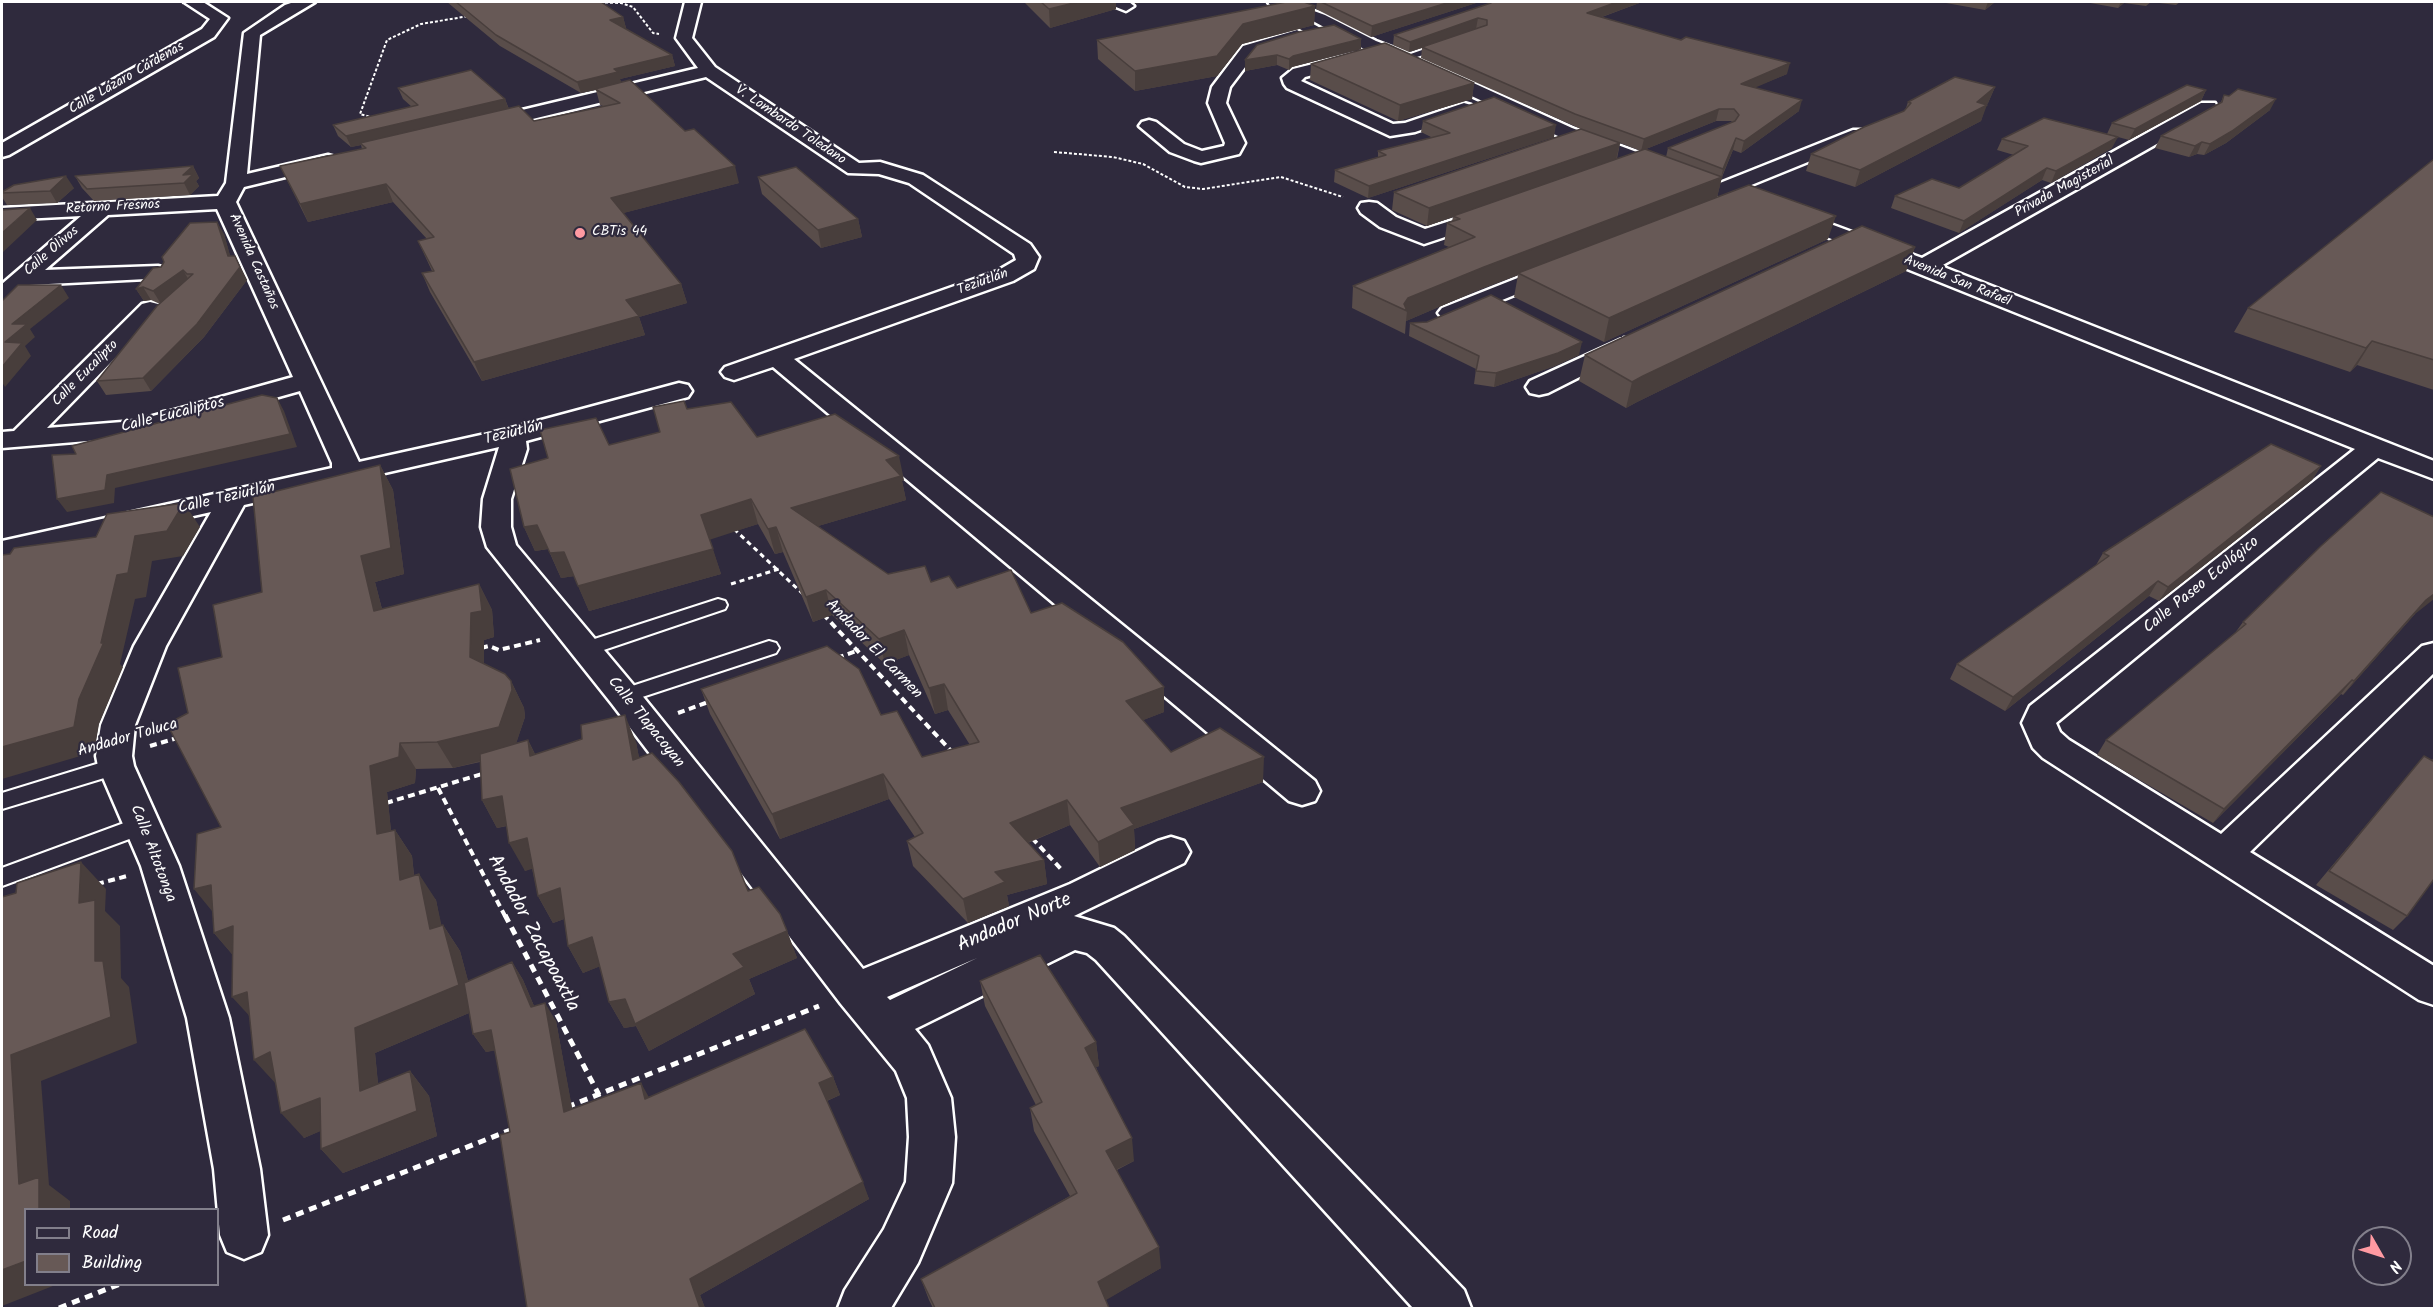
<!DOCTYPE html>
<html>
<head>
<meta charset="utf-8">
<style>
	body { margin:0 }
	#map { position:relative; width:2436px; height:1310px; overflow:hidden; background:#2f2a3d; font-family:Kalam,sans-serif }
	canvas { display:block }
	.frame { position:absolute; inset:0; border:3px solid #fff; pointer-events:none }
	.legend { position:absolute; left:24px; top:1208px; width:195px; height:78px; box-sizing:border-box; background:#2f2a3d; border:2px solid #827f8b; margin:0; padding:8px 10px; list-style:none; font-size:18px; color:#fff }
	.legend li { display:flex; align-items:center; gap:12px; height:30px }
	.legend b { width:30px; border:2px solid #827f8b }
	.north { position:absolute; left:2352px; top:1226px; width:60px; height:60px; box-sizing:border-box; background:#2f2a3d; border:2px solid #827f8b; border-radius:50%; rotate:129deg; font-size:16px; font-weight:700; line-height:24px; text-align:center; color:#fff }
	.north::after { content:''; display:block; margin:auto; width:21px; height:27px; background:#ff9aa2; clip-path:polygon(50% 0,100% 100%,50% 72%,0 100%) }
</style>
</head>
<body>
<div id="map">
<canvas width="2436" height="1310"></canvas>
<div class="frame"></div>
<ul class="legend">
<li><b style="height:8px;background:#2f2a3d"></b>Road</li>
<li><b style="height:16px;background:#675956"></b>Building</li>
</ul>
<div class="north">N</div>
</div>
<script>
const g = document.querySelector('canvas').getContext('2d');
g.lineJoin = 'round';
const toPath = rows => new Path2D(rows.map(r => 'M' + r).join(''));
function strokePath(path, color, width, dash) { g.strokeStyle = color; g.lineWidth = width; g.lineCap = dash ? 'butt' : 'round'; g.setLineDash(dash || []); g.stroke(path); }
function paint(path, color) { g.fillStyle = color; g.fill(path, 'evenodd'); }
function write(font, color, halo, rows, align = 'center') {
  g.font = font + ' Kalam,sans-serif'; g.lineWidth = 4.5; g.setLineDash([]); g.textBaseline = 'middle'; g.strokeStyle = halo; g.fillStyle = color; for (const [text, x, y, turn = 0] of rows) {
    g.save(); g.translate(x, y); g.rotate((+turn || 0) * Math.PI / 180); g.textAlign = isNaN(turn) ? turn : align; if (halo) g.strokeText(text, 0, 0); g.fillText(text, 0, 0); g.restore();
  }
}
const lane = toPath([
	[1448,41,1453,44,1452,46,1404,61,1399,58,1448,41],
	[718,599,725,601,727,605,725,609,586,656,579,654,576,649,579,644,718,599],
	[769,641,776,643,779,648,776,653,624,703,617,701,614,696,617,691,769,641],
	[116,758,124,760,127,766,124,772,2,809,2,793,116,758],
	[143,816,151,819,154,825,151,831,2,886,2,868,143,816]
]);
const street = toPath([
	[184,2,203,2,228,18,214,37,9,155,2,157,2,143,202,29,210,19,184,2],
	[294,2,315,2,260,35,247,174,328,155,335,157,338,161,335,165,244,187,236,202,359,462,508,429,679,383,688,385,692,391,688,397,526,441,527,449,511,499,511,527,516,545,636,688,863,969,1070,884,1158,841,1171,837,1184,841,1190,852,1184,863,1074,916,1114,928,1124,936,1464,1290,1471,1308,1413,1308,1096,960,1087,953,1075,950,915,1029,928,1045,951,1098,955,1137,952,1183,918,1263,891,1308,838,1308,845,1290,884,1229,906,1182,909,1137,907,1098,896,1071,841,1004,612,704,487,547,481,527,483,499,499,447,244,505,166,646,135,725,132,756,134,766,179,866,229,1018,260,1169,268,1235,261,1252,244,1259,227,1252,220,1235,214,1169,187,1018,141,866,98,766,96,756,101,725,134,646,211,512,2,559,2,541,332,468,332,463,300,391,136,437,2,448,2,432,14,431,142,304,150,302,158,304,162,309,158,314,47,428,135,421,293,377,217,209,108,215,45,270,158,266,166,268,169,273,166,278,29,285,10,301,2,303,2,284,81,216,2,220,2,208,218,196,226,183,244,33,285,5,294,2],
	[977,958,890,1000,887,997,977,958],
	[685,2,701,2,692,38,715,67,859,163,880,162,923,175,1030,244,1039,257,1034,269,1013,281,794,359,1315,781,1320,791,1315,801,1302,805,1289,801,773,367,734,380,725,377,721,372,725,367,997,271,1016,260,1014,254,909,183,879,174,848,173,706,77,483,131,476,129,473,125,476,121,698,68,676,38,685,2],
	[1109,2,1129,2,1134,6,1126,11,1111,5,1109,2],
	[1268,2,1289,2,1325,15,1376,41,1410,54,1572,128,1720,183,1853,130,1867,130,1870,134,1867,138,1739,190,1922,258,2201,103,2215,103,2217,107,2215,111,1941,266,2434,461,2434,479,2378,458,2056,723,2060,732,2069,740,2221,834,2422,646,2434,643,2434,673,2250,852,2434,966,2434,1005,2419,1000,2043,758,2033,748,2022,723,2030,706,2355,449,1845,244,1558,136,1398,62,1364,49,1313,21,1270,5,1268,2],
	[1297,30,1305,35,1303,39,1255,54,1230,87,1226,103,1245,143,1239,154,1201,163,1194,161,1170,152,1139,126,1142,122,1149,120,1156,122,1184,144,1202,151,1224,146,1225,143,1208,103,1212,87,1243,46,1297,30],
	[1353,54,1359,55,1362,59,1359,63,1305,77,1301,81,1393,124,1405,123,1464,103,1471,105,1473,109,1471,113,1415,132,1390,136,1287,88,1284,84,1282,78,1293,69,1353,54],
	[1369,202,1377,203,1396,217,1425,229,1488,209,1496,210,1499,215,1496,220,1424,244,1380,227,1361,213,1358,208,1361,203,1369,202],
	[1558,262,1566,264,1569,269,1566,274,1458,318,1450,320,1442,318,1438,313,1442,308,1558,262],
	[1624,338,1633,340,1636,345,1633,350,1548,393,1539,395,1530,393,1526,387,1530,381,1624,338]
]);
strokePath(lane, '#fff', 4);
strokePath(street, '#fff', 5);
strokePath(toPath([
	[590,2,621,3,633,7,653,33,659,34],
	[374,118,360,114,387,40,421,24,469,16],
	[1054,152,1113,157,1143,164,1185,187,1203,189,1281,177,1343,197]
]), '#fff', 2, [3, 2]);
strokePath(toPath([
	[734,529,803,594],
	[731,584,779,569]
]), '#fff', 3, [5, 4]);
strokePath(toPath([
	[823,614,953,753],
	[481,648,489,646,499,650,540,640],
	[837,658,859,650],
	[678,713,711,701],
	[150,746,177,738],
	[438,788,505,916],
	[386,803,485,773],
	[1032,838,1061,869],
	[97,884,127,876]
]), '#fff', 4, [7, 4.5]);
strokePath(toPath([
	[505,915,599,1095],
	[567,1107,819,1006],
	[283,1220,513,1129],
	[59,1308,120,1284]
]), '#fff', 5, [8, 6]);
paint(lane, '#2f2a3d');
paint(street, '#2f2a3d');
paint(toPath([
	[447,2,601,2,623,17,626,28,625,29,672,55,675,66,620,79,621,83,739,183,623,213,681,284,687,303,639,317,645,335,482,381,430,292,422,273,432,271,418,241,427,239,393,202,308,222,280,166,362,149,361,145,351,147,338,136,333,125,412,107,403,99,398,88,505,99,509,109,534,121,603,106,600,105,596,90,581,93,500,46],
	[1024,2,1116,2,1116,9,1050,28],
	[1317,2,1642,2,1602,17,1787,74,1755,87,1799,111,1741,153,1733,150,1722,177,1717,197,1828,239,1604,342,1514,297,1518,275,1481,289,1406,321,1405,334,1352,308,1353,286,1449,247,1444,245,1447,223,1452,221,1453,217,1427,226,1392,210,1394,192,1581,129,1421,58,1422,48,1409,52,1393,45,1394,35,1490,3,1476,3,1371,37,1316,9],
	[1716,121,1731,121,1732,122,1668,148,1666,157,1617,159,1620,143,1641,151],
	[1946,2,1995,2,1985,10,1946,3],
	[2085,2,2180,2,2176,5,2151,2,2146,6,2124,3,2118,8],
	[1315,6,1314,25,1242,44,1217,76,1135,91,1098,59,1097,40],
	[1257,45,1361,49,1292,67,1289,70,1277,65,1245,71,1245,60],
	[1311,64,1474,83,1472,99,1398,121,1310,80],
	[1995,87,1988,103,1986,105,1981,121,1855,187,1806,171,1811,154,1905,111,1908,102],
	[2206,90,2201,101,2129,140,2107,134,2112,123],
	[2224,95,2270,110,2226,143,2204,155,2197,154,2189,157,2155,148,2161,136,2221,102],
	[1423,121,1554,137,1368,198,1334,182,1335,170,1378,157,1378,151,1433,138,1421,132],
	[2002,139,2112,148,2051,183,2042,180,1959,233,1891,208,1895,196,1959,188,2014,155,1997,150],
	[2434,159,2434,390,2357,365,2350,372,2234,332,2248,308],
	[193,166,199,178,196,181,199,186,190,195,94,201,82,188,75,176],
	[758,177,858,219,862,237,821,248,762,194],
	[74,188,57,203,7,205,2,197,2,192],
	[224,234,230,256,241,268,247,280,204,337,151,391,106,395,97,381,160,304,151,300,144,301,136,289,161,267],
	[1915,247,1906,271,1637,402,1626,408,1579,381,1585,355],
	[1410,323,1579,355,1555,366,1494,387,1474,384,1476,369,1409,336],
	[687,409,757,437,904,480,902,481,906,500,818,526,888,574,957,588,1031,613,1164,712,1143,720,1171,752,1263,782,1134,829,1135,850,1100,867,1070,825,1028,843,1044,860,1047,884,1007,895,1009,906,968,923,913,866,907,841,915,837,889,799,780,839,710,714,701,689,881,715,922,757,970,745,948,710,935,714,909,655,885,664,832,615,813,622,783,552,775,554,758,524,709,539,721,574,589,611,574,576,561,578,548,549,535,551,524,527,609,445,660,432],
	[380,465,393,490,404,574,375,582,382,609,479,584,492,610,494,637,484,640,484,664,511,681,524,708,525,717,516,743,528,740,535,754,636,742,639,758,748,891,787,931,797,958,749,979,755,994,649,1051,636,1026,624,1028,609,1002,600,966,583,973,568,946,564,919,553,923,538,896,532,868,525,871,507,826,497,828,482,800,480,762,453,768,416,769,415,783,387,792,391,831,395,830,412,856,414,875,436,900,441,926,443,925,460,951,468,981,512,962,523,980,534,1006,556,1021,572,1109,649,1097,833,1077,840,1095,827,1101,869,1199,700,1295,705,1308,527,1308,510,1132,495,1050,486,1052,473,1034,469,1013,375,1053,378,1084,410,1071,429,1096,437,1136,343,1173,321,1149,320,1131,304,1138,276,1084,249,1016,233,955,214,933,221,827,188,713,262,592],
	[2321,466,2312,480,2159,601,2149,596,2005,711,1950,679,1957,664,2096,565,2103,553],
	[2415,614,2343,695,2341,694,2213,823,2097,755,2106,740,2235,633,2243,622],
	[2424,756,2432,760,2434,757,2434,879,2407,916,2393,930,2316,885],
	[980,981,1096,1042,1099,1066,1096,1067,1134,1161,1117,1170,1161,1268,1105,1300,1109,1308,933,1308,929,1300,921,1279,1070,1196,1034,1131,1030,1108,1036,1105,985,1006]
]), '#594d4a');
paint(toPath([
	[1078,2,1116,2,1116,9,1050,28,1049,9],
	[1135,2,1145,2,1135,4],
	[1450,2,1476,2,1476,3,1371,37,1372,26],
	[1617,2,1642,2,1585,23,1587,13],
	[1988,2,1995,2,1985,10],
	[2121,2,2125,2,2118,8],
	[1315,6,1314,25,1242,44,1217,76,1135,91,1135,71,1243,24],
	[623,17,626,28,613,31,610,20],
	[1478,18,1476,29,1409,52,1410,42],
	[1361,39,1361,49,1292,67,1289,70,1289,59,1293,56],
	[672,55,675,66,620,79,622,84,581,93,577,82,614,69],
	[1277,55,1277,65,1245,71,1245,60],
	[1790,63,1787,74,1738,95,1741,84],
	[1474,83,1472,99,1398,121,1400,105],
	[1995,87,1988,103,1984,106,1987,105,1981,121,1855,187,1860,170,1977,102],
	[2206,90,2201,101,2129,140,2135,129],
	[505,99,509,110,360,143,361,145,351,147,346,136],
	[2276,99,2270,110,2226,143,2204,155,2210,144],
	[1802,100,1799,111,1741,153,1744,141],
	[1719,109,1716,121,1641,151,1644,139],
	[1556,125,1554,137,1368,198,1369,186],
	[2118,137,2112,148,2051,183,2056,171],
	[1736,138,1733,150,1721,178,1722,177,1717,198,1518,273,1518,275,1481,289,1406,321,1407,311,1404,304,1408,298,1484,267,1721,178,1723,169],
	[2202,142,2197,154,2189,157,2195,146],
	[1620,143,1616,160,1453,216,1453,217,1427,226,1429,208],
	[193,166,199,178,196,181,199,186,190,195,184,183,183,175],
	[735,166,739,183,616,215,611,198],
	[2047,168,2042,180,1959,233,1964,221],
	[66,176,74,188,57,203,50,191],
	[386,184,393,202,308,222,300,204],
	[30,208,37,220,2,253,2,233],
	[1836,216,1828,239,1604,342,1609,318],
	[858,219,862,237,821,248,818,230],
	[217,222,224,234,234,269,228,256],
	[1915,247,1906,271,1637,402,1626,408,1632,382,1643,376],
	[235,256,247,280,204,337,151,391,143,378],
	[183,270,190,282,161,304,153,291],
	[681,284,687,303,639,317,645,335,482,381,474,362,626,300],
	[61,285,69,298,30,329,35,337,25,346,31,356,5,387,2,382,2,367,5,342,12,324],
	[143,287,151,300,144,301,136,289],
	[2372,341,2357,365,2350,372,2366,348],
	[1582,342,1579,355,1555,366,1494,387,1496,373],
	[277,398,284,411,297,447,115,488,114,503,67,512,57,499,107,475],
	[899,456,904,480,902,481,906,500,798,532,791,508,886,460],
	[380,465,393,490,404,574,375,582,389,637,374,611,361,556],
	[2321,466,2312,480,2159,601,2168,587],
	[751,499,758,524,709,540,701,515],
	[184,503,200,527,183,556,152,561,146,597,135,599,120,664,123,667,99,724,94,752,2,779,2,747,79,699,117,575,135,536],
	[537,525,548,549,535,551,524,527],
	[776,527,783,552,775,554,768,529],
	[713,549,721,574,589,611,578,586],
	[564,552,575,576,561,578,550,553],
	[2158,581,2149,596,2005,711,2013,697],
	[479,584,492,610,494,637,484,640,484,683,470,657,471,613],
	[826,590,832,615,813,622,806,597],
	[2434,594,2434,599,2415,614,2343,695,2354,681,2426,600],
	[904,630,909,655,885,664,879,639],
	[2352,680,2341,694,2213,823,2224,809],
	[511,681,524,708,525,717,513,753,453,768,437,742],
	[944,684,948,710,935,714,929,688],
	[1164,687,1164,712,1128,726,1126,701],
	[625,715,636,742,645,788,633,760],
	[528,740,541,767,530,756],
	[400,743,416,769,415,783,387,792,394,861,377,834,370,766],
	[1264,757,1263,782,1134,829,1135,850,1100,867,1098,842,1121,808],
	[883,774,889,799,780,839,772,814],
	[502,796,517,823,497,828,482,800],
	[1067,800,1070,825,1014,848,1010,823],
	[395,830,412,856,417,906,400,880],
	[527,838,542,866,525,871,509,843],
	[1044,860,1047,884,1007,895,1009,906,968,923,963,899,995,872],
	[81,862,106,889,105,911,120,926,121,978,129,987,137,1043,41,1081,49,1185,70,1201,70,1209,39,1209,19,1184,11,1055,95,961,79,903],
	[419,874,436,900,448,955,430,929],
	[211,885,216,916,194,889],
	[560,888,575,915,553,923,538,896],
	[443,925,460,951,476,1010,375,1053,381,1115,360,1091,355,1028],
	[233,926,236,959,214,933],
	[787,931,797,958,749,979,755,994,649,1051,636,1026,624,1028,609,1002,733,954],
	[592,937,606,964,583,973,568,946],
	[512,962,523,980,542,1025,531,1007],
	[247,992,255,1022,232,997],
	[545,1003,556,1021,576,1129,564,1112],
	[491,1030,504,1049,486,1052,473,1034],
	[1096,1042,1099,1066,1088,1071,1085,1048],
	[270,1052,277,1085,254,1060],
	[410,1071,429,1096,437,1136,343,1173,321,1149],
	[833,1077,840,1095,826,1101,819,1083],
	[641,1083,651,1101,645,1099],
	[320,1098,342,1122,304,1138,281,1113],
	[1132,1138,1134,1161,1109,1173,1106,1151],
	[863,1182,869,1199,700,1295,705,1308,700,1308,690,1279],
	[1159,1247,1161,1268,1101,1303,1098,1282],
	[26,1261,26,1284,58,1284,2,1306,2,1270]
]), '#483e3c');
const building = toPath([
	[456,2,601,2,623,17,610,20,672,55,614,69,618,72,577,82,496,35,456,2],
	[1041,2,1078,2,1049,9,1041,2],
	[1286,2,1304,2,1315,6,1243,24,1217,56,1135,71,1097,40,1286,2],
	[1321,2,1450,2,1372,26,1321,2],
	[1492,2,1617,2,1587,13,1681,40,1686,37,1790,63,1741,84,1802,100,1744,141,1736,138,1723,169,1668,148,1735,121,1739,115,1734,109,1719,109,1644,139,1575,114,1422,47,1487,25,1487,20,1478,18,1410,42,1394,35,1491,3,1492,2],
	[1334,25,1361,39,1293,56,1289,59,1277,55,1245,60,1257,45,1299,32,1334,25],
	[1385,43,1474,83,1400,105,1311,64,1385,43],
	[471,70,505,99,346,136,333,125,418,105,398,88,471,70],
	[1955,77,1995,87,1977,102,1987,105,1860,170,1811,154,1864,127,1904,111,1911,103,1908,102,1955,77],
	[630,80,685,131,694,129,735,166,611,198,681,284,626,300,639,316,474,362,422,273,434,271,418,241,434,237,386,184,300,204,280,166,366,148,360,143,519,106,534,121,620,103,595,89,630,80],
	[2187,85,2206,90,2135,129,2112,123,2187,85],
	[2238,89,2276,99,2232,131,2210,144,2202,142,2195,146,2161,136,2222,102,2224,95,2229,96,2238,89],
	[1494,97,1556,125,1369,186,1335,170,1386,155,1378,151,1450,133,1423,121,1494,97],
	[2044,118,2118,137,2056,171,2047,168,1964,221,1895,196,1932,179,1959,188,2028,146,2002,139,2044,118],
	[1581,129,1620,143,1429,208,1394,192,1581,129],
	[1645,149,1722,177,1484,267,1408,298,1404,304,1407,311,1353,286,1475,237,1447,223,1460,219,1453,216,1645,149],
	[2434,159,2434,360,2372,341,2366,348,2248,308,2434,159],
	[193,166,183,175,193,174,184,183,87,189,75,176,193,166],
	[796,167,858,219,818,230,758,177,796,167],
	[66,176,50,191,2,193,2,192,14,185,66,176],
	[1749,185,1836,216,1609,318,1518,273,1749,185],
	[30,208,2,233,2,210,30,208],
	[217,222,228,256,235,256,240,267,197,324,143,378,97,381,157,306,193,274,187,274,183,270,153,291,143,287,136,289,153,268,161,267,164,262,162,257,190,223,217,222],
	[1862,226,1915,247,1643,376,1632,382,1585,355,1862,226],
	[18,285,61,285,12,324,27,324,5,342,22,343,2,367,2,301,18,285],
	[1491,295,1582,342,1558,353,1496,373,1476,371,1479,356,1410,323,1427,322,1491,295],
	[262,395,277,398,290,434,107,475,105,490,57,499,52,455,76,454,72,446,262,395],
	[684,401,687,409,731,402,757,437,835,414,899,456,886,460,901,476,791,508,888,574,925,566,931,582,949,576,957,588,1011,570,1031,613,1062,603,1123,642,1164,687,1126,701,1171,752,1220,728,1264,757,1121,808,1134,825,1098,842,1067,800,1010,823,1044,860,995,872,1005,882,963,899,907,841,923,833,883,774,772,814,701,689,827,646,859,669,881,715,897,711,922,757,979,742,944,684,929,688,904,630,879,639,826,590,806,597,776,527,768,529,751,499,701,515,713,549,578,586,564,552,550,553,537,525,524,527,510,469,548,458,540,430,596,418,609,445,660,432,653,407,684,401],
	[2271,444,2321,466,2168,587,2158,581,2013,697,1957,664,2109,556,2103,553,2271,444],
	[380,465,391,548,361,556,374,611,479,584,482,611,471,613,470,657,505,674,511,681,512,690,499,727,437,742,400,743,399,757,370,766,377,834,395,830,400,880,419,874,430,929,443,925,459,985,355,1028,360,1091,410,1071,417,1111,321,1149,320,1098,281,1113,270,1052,254,1060,247,992,232,997,233,926,214,933,211,885,194,889,197,834,221,827,167,724,188,713,178,668,222,657,213,605,262,592,253,497,380,465],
	[2381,492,2434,517,2434,594,2426,600,2354,681,2352,680,2224,809,2106,740,2246,624,2243,622,2321,546,2381,492],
	[184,503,167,531,135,536,128,573,117,575,101,643,104,642,79,699,74,727,2,747,2,555,10,554,14,548,96,537,107,514,184,503],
	[625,715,633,760,652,753,679,782,732,851,748,891,759,887,780,914,787,931,733,954,744,967,635,1024,625,999,609,1002,592,937,568,946,560,888,538,896,527,838,509,843,502,796,482,800,480,754,528,740,530,756,582,739,581,725,625,715],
	[2424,756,2433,761,2434,759,2434,879,2407,916,2329,871,2424,756],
	[81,862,79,903,95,900,95,961,103,961,111,1017,11,1055,19,1184,39,1177,39,1209,26,1209,26,1261,2,1270,2,897,16,893,17,883,81,862],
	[1040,955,1096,1042,1085,1048,1132,1138,1106,1151,1159,1247,1098,1282,1109,1308,935,1308,921,1279,1077,1193,1030,1108,1042,1102,980,981,1040,955],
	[512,962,531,1007,545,1003,564,1112,641,1083,645,1099,805,1029,833,1077,819,1083,863,1182,690,1279,700,1308,527,1308,500,1135,510,1132,491,1030,473,1034,464,983,512,962]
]);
paint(building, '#675956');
strokePath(building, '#483e3c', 1.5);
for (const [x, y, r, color] of [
	[580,233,6,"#ff9aa2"]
]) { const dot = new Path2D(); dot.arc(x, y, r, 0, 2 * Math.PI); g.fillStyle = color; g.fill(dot); strokePath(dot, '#2f2a3d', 2); }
write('14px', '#fff', '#2f2a3d', [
	["Calle Lázaro Cárdenas",127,79,-30],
	["V. Lombardo Toledano",790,126,34],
	["Privada Magisterial",2065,188,-29],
	["Retorno Fresnos",113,208,-3],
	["Calle Olivos",52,252,-41],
	["Avenida Castaños",253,262,66],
	["Avenida San Rafaél",1957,282,22],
	["Teziutlán",983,283,-20],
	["Calle Eucalipto",86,374,-45]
]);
write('14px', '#fff', '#2f2a3d', [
	["CBTis 44",592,233]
], 'left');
write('16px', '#fff', '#2f2a3d', [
	["Calle Eucaliptos",173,416,-14],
	["Teziutlán",514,434,-14],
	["Calle Teziutlán",227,499,-13],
	["Calle Paseo Ecológico",2202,586,-39],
	["Andador El Carmen",873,650,46],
	["Calle Tlapacoyan",645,723,51],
	["Andador Toluca",128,739,-16],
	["Calle Altotonga",152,854,69]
]);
write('20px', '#fff', '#2f2a3d', [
	["Andador Norte",1015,924,-23],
	["Andador Zacapoaxtla",532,934,62]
]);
</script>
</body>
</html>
